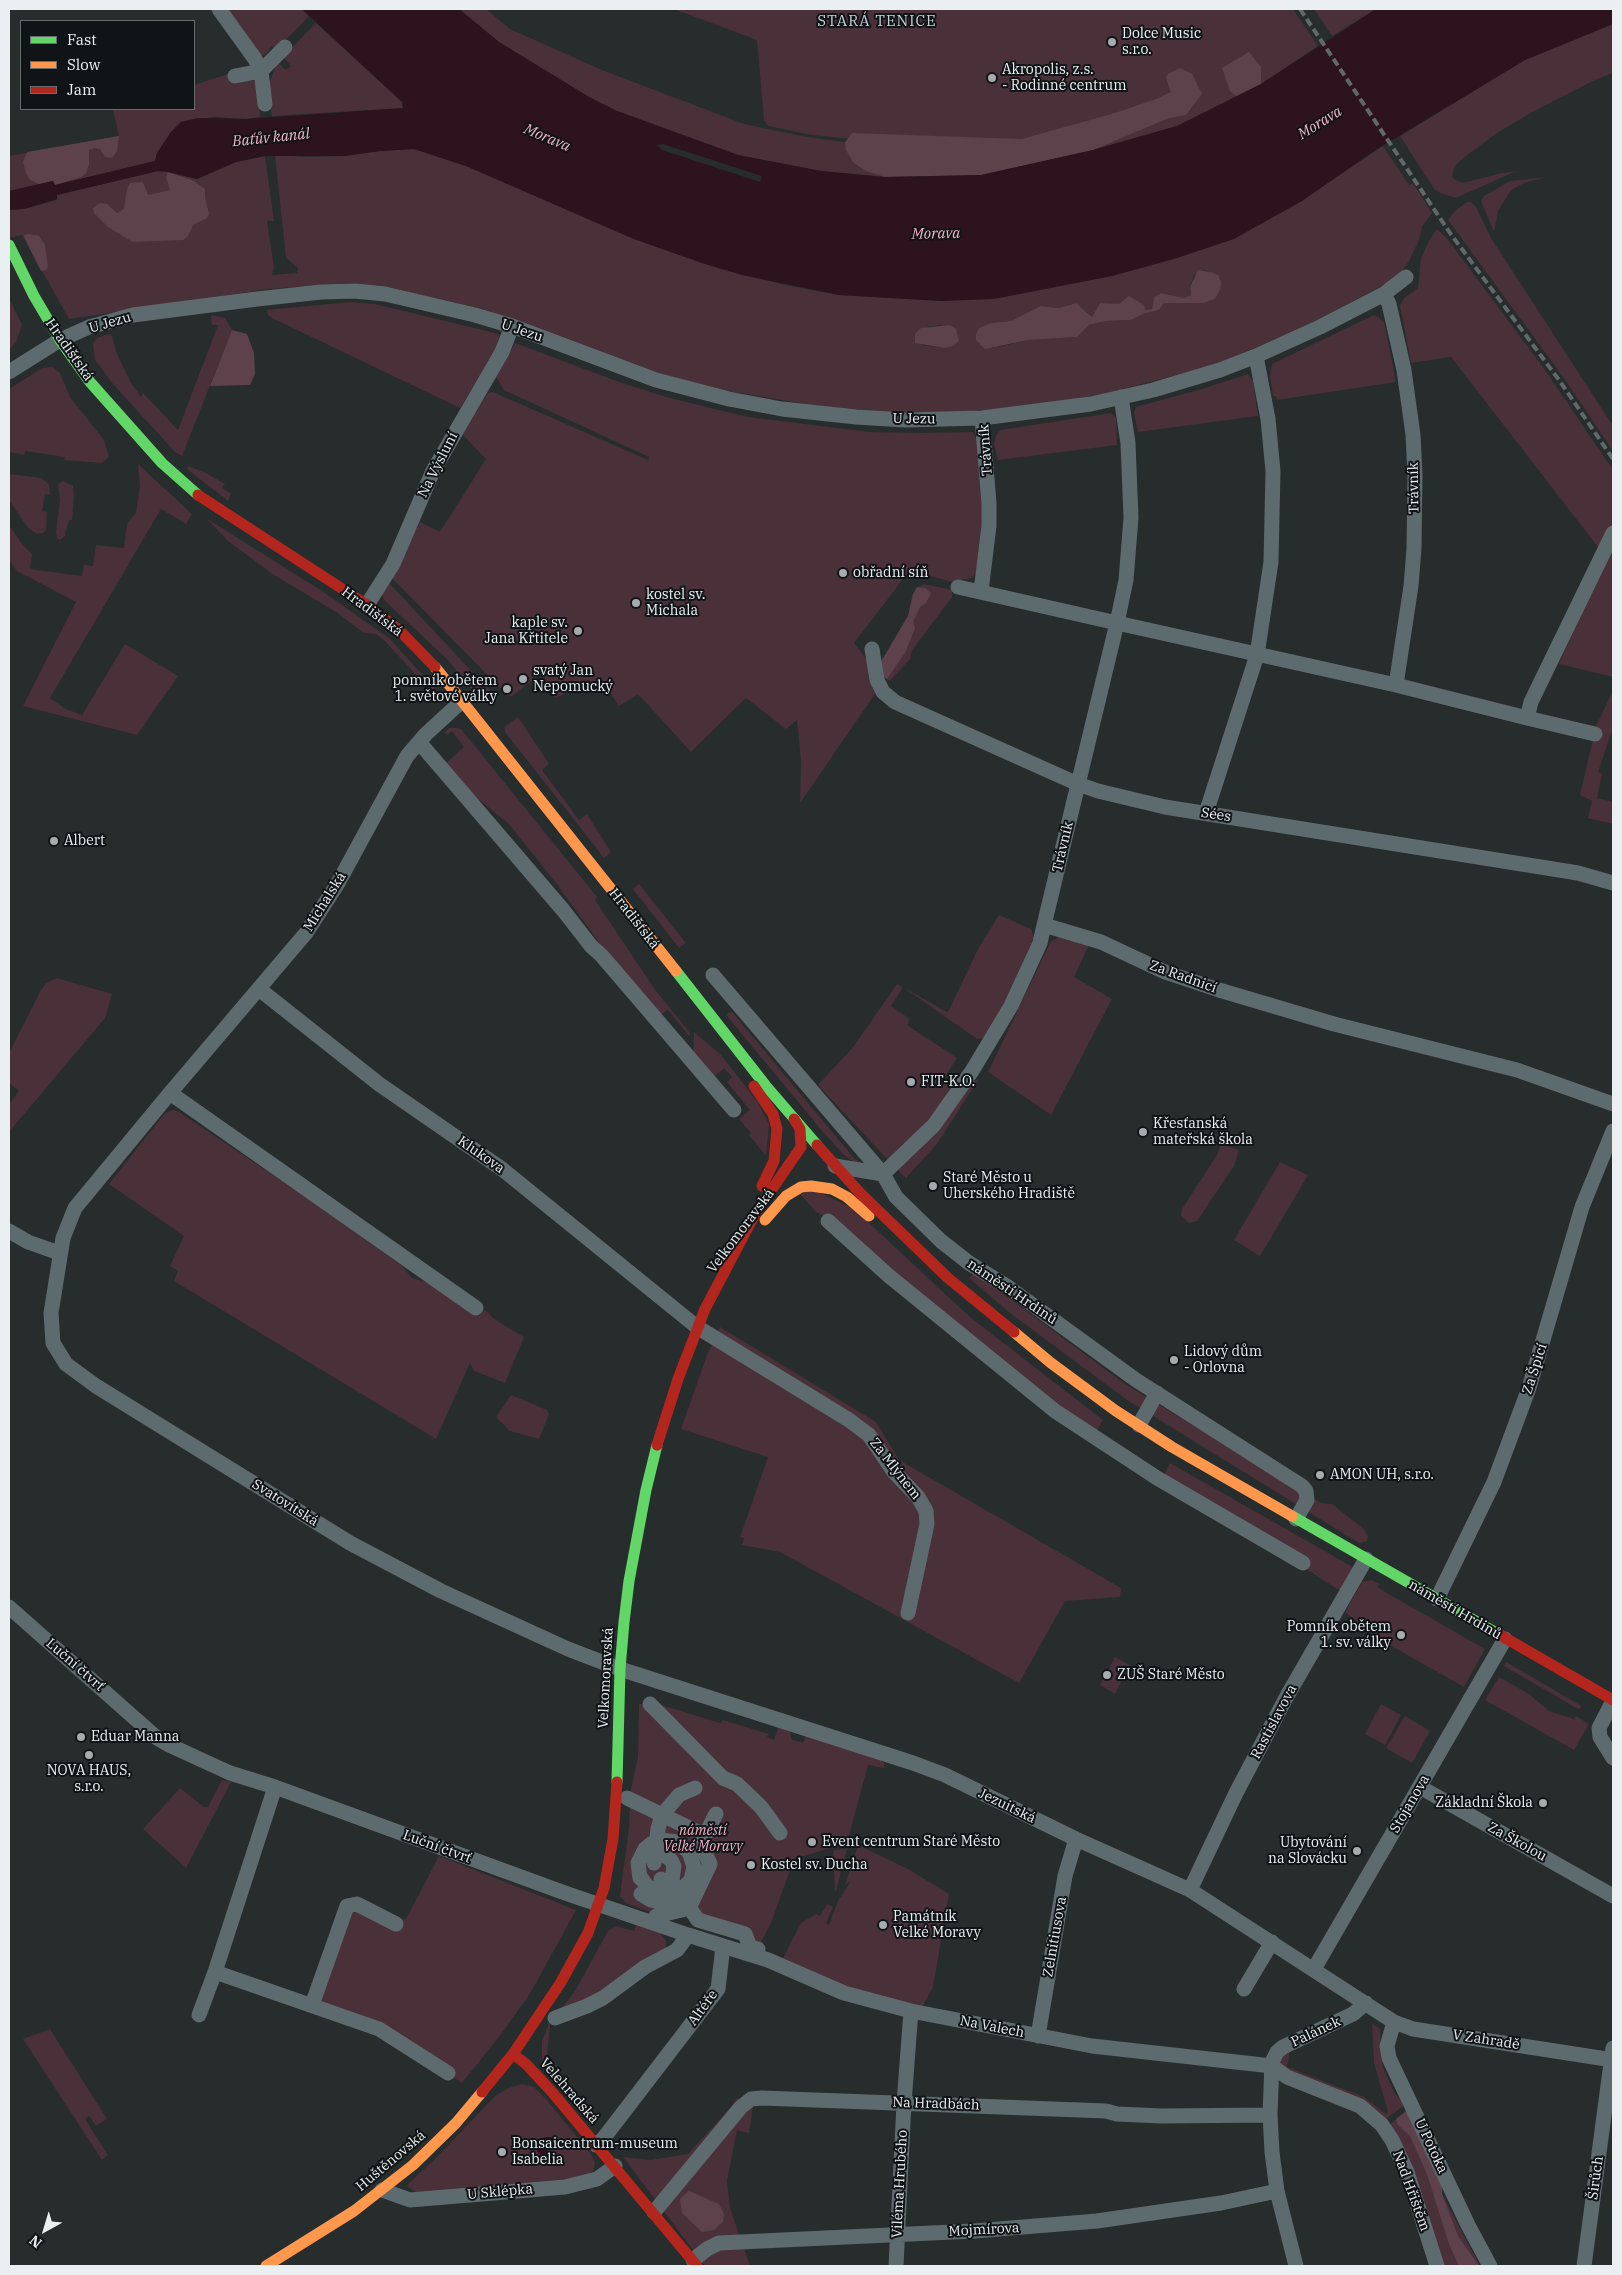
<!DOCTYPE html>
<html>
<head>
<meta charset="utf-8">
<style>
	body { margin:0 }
	#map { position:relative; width:1622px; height:2275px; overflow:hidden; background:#272c2d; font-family:"IBM Plex Serif",serif }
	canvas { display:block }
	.frame { position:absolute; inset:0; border:10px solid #eaf0f2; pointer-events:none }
	.legend { position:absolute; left:20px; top:20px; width:175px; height:90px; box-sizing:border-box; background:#101416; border:1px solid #676c6e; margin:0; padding:6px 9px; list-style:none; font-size:15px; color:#eaf0f2 }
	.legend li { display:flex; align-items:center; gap:10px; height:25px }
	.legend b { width:25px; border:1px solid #676c6e }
	.north { position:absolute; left:20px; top:2205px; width:50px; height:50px; -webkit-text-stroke:4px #101416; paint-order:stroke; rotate:219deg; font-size:14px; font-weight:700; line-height:20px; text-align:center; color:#eaf0f2 }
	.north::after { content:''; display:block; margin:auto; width:18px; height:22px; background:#eaf0f2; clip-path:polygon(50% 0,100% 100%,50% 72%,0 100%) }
</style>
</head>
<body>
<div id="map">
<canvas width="1622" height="2275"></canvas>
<div class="frame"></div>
<ul class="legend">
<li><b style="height:6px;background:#63d668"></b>Fast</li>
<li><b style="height:6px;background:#ff974d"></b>Slow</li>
<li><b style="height:6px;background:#b3261e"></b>Jam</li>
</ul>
<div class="north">N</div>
</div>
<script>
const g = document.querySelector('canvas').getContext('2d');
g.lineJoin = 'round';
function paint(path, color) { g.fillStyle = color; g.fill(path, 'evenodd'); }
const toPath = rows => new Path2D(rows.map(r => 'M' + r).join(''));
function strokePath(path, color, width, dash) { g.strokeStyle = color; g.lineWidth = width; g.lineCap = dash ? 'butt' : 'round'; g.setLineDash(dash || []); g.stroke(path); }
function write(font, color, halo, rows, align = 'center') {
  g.font = font + ' "IBM Plex Serif",serif'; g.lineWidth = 4; g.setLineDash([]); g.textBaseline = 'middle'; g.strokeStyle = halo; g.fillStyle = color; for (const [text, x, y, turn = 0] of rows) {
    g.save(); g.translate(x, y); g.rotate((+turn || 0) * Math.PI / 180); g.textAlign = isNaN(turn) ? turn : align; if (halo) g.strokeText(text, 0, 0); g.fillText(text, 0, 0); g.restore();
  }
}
paint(toPath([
	[226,9,302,9,309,16,276,50,272,46,265,55,260,56],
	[459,9,486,9,510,29,602,70,744,124,807,137,868,145,1030,142,1102,117,1021,139,871,141,812,135,768,126,764,120,757,40,674,9,1293,9,1318,46,1261,84,1177,126,1093,150,981,175,885,177,821,171,738,155,617,111,589,97,499,42],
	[1314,9,1376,9,1332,36],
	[316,23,402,102,403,108,272,116,268,87,276,65,279,64,286,70,291,66,283,57],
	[1613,24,1613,73,1597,79,1534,111,1497,133,1463,158,1455,166,1452,176,1454,179,1463,183,1502,173,1549,168,1514,172,1456,198,1440,193,1434,189,1400,136,1525,60],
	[231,73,257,82,260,117,246,119,214,117,181,122,171,132,157,153,155,161,55,185,53,181,9,191,9,156,119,136,113,110,119,109,194,109,194,85],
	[1383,146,1409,185,1413,183,1432,213,1422,227,1419,240,1410,259,1402,272,1391,281,1304,327,1214,365,1104,394,1018,408,959,412,887,412,817,406,717,389,658,373,483,309,395,289,350,283,268,289,69,319,22,235,9,238,9,210,24,209,57,200,57,195,158,171,168,172,197,179,236,162,265,156,274,221,267,221,274,268,272,275,297,273,298,268,286,258,275,155,309,157,345,156,380,151,414,149,466,166,634,239,720,269,790,286,839,295,942,301,1302,200],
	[1205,270,1218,275,1215,299,1205,303,1164,303,1159,310,1143,314,1131,320,1105,321,1089,325,1077,337,1028,340,998,347,991,323,1011,321,1040,306,1059,308,1076,303,1092,317,1100,303,1145,310,1152,309,1154,297,1161,293,1184,298,1191,295,1190,287,1194,275],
	[942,325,944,348,921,345,926,327],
	[1547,177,1524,183,1511,190,1498,211,1494,232,1481,201,1484,196,1510,181],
	[1467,202,1471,202,1476,207,1491,238,1613,426,1613,451,1566,381,1448,220,1455,211],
	[1437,229,1446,237,1545,370,1613,470,1613,677,1559,664,1605,561,1608,560,1451,357,1411,363,1400,306,1404,298,1418,288,1421,258,1429,241],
	[9,298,22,325,16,342,9,350],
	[350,302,375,304,499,334,498,346,460,408,272,318,268,315,267,310],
	[211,315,225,318,232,330,182,456,175,452,113,384,95,360,93,343,97,338,108,334,112,336,117,354,130,381,141,397,143,393,178,430,218,325,212,325],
	[1374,315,1384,321,1396,382,1277,400,1276,396,1273,396,1270,376,1272,364],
	[515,343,622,383,666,397,748,417,870,432,923,433,973,432,977,441,983,496,982,524,976,572,972,578,961,580,959,584,910,570,854,643,868,661,869,680,875,694,800,803,801,760,797,720,786,729,746,698,691,752,638,694,619,706,601,679,555,698,540,675,512,696,508,696,392,578,420,522,440,532,486,459,462,434,488,393,493,392,648,460,649,457,504,390,496,377],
	[52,367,60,373,70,397,104,440,109,457,102,463,64,460,65,457,25,451,24,455,9,452,9,389,42,368],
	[1248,374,1253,381,1258,416,1138,432,1134,413,1136,407,1202,389],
	[1111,413,1116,418,1117,445,998,460,994,444,996,436,1000,430],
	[138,464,192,514,186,524,161,509,50,698,66,709,82,715,125,644,178,676,137,735,23,706,76,602,17,571,9,560,9,525,23,545,32,554,30,569,82,576,84,565,93,566,96,545,124,548,127,524,136,513,140,486],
	[188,466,206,473,225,484,222,488,231,494,228,501,187,469],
	[9,474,41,478,49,484,50,495,45,494,42,511,47,512,46,530,43,533,37,534,28,528,9,500],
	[63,481,73,486,74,498,72,520,69,520,65,534,66,535,60,540,57,538,56,532,60,500,58,484],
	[206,518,322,591,389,638,439,693,440,701,384,640,376,634,364,633,336,612,274,575,228,541],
	[389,583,495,696,487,703,482,702,448,660,384,600,382,594],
	[924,584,952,590,952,597,912,650,910,659,890,681,881,675,879,665,908,616,913,594,918,587],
	[1613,691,1613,728,1598,772,1602,774,1597,798,1613,802,1613,824,1588,818,1592,801,1580,795,1596,726],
	[518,717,549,764,542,770,579,820,587,814,611,852,604,858,505,732,504,727],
	[449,728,458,728,462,730,597,897,595,900,656,991,690,1033,689,1036,668,1010,659,1016,598,941,556,883,509,824,462,786,444,765,464,747,452,731,447,735,445,732],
	[639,884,686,943,679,948,633,889],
	[999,915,1031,929,1034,937,1000,1014,984,1038,977,1039,903,987,891,1006,910,1019,907,1025,957,1058,943,1080,951,1086,935,1115,887,1159,818,1085,854,1046,897,984,903,987,947,1012,948,1012,979,947],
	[1065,935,1090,943,1074,977,1112,999,1051,1115,988,1072,1051,941],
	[57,978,112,994,105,1018,9,1132,9,1104,19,1091,9,1083,9,1053,41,990,46,983],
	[732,1012,854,1158,862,1163,855,1163,845,1156,823,1132,727,1016,728,1013],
	[694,1032,721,1055,757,1101,769,1124,766,1156,749,1135,751,1133,739,1119,750,1110,727,1082,732,1077,724,1068,714,1077,693,1056],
	[978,1080,937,1144,906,1178,896,1168,971,1083],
	[173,1110,179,1112,307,1198,402,1266,412,1278,427,1282,478,1317,485,1310,494,1319,524,1337,505,1383,474,1371,470,1363,436,1439,174,1281,178,1271,170,1266,184,1236,109,1184,165,1113],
	[1221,1144,1239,1150,1234,1166,1197,1221,1189,1223,1181,1216,1182,1209,1217,1155],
	[1280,1162,1308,1175,1260,1256,1234,1240],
	[814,1190,854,1209,970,1317,1103,1420,1095,1434,1058,1409,836,1222,816,1212,800,1194],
	[974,1272,1125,1384,1321,1503,1332,1504,1364,1529,1368,1536,1367,1541,1359,1543,1127,1400,1010,1313,969,1278],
	[720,1327,876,1422,899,1460,1121,1588,1120,1597,1065,1601,1019,1683,780,1552,742,1545,744,1538,740,1537,768,1457,681,1429,707,1355],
	[511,1395,547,1410,549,1414,539,1439,510,1431,496,1417],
	[1170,1463,1351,1566,1353,1571,1342,1592,1163,1477],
	[1371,1580,1380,1584,1377,1587,1385,1592,1485,1649,1464,1687,1381,1640,1345,1612,1362,1582],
	[1115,1657,1130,1665,1115,1694,1100,1685],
	[1506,1662,1580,1705,1581,1708,1578,1709,1504,1666],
	[1499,1677,1529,1694,1549,1711,1574,1719,1576,1716,1589,1724,1574,1750,1485,1700],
	[639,1704,658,1704,720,1723,723,1720,769,1734,767,1737,774,1740,779,1726,790,1731,791,1739,803,1743,806,1736,880,1759,884,1763,884,1768,868,1765,847,1843,794,1859,771,1923,758,1948,684,1914,672,1920,626,1903,620,1896,629,1828,631,1789,638,1757],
	[1381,1704,1401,1715,1385,1745,1365,1734],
	[1405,1716,1430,1731,1412,1763,1386,1748],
	[222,1780,231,1782,186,1868,143,1829,180,1788,204,1807,208,1807],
	[858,1845,908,1869,949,1894,933,1987,922,2007,871,1994,833,1982,782,1960,801,1923,816,1914,820,1916,827,1904,833,1907,826,1923,829,1925,838,1901,851,1881,845,1885],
	[847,1849,836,1891,835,1891,833,1850],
	[439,1856,576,1910,531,1992,502,2033,462,2083,392,2038,326,2007,321,2001,351,1913,357,1911,398,1920,406,1919],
	[636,1925,660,1933,666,1941,666,1949,584,2002,562,2008,575,1991,608,1931,616,1926,634,1931],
	[551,2017,547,2054,557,2083,553,2082,542,2060,542,2042],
	[1372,2023,1380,2029,1382,2065,1395,2094,1406,2104,1383,2121,1287,2073,1280,2065,1280,2059,1287,2050,1290,2050,1287,2067,1364,2097,1386,2114,1388,2112,1374,2063],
	[50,2029,107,2119,96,2126,89,2116,85,2119,108,2155,102,2160,23,2039],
	[522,2084,534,2087,547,2100,590,2153,595,2162,594,2169,589,2174,579,2178,417,2193,407,2186,409,2183,435,2159,495,2096,509,2088],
	[737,2098,753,2107,749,2133,737,2130,727,2181,730,2208,750,2266,705,2266,623,2157,651,2160,688,2154,731,2107],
	[1409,2109,1442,2182,1442,2194,1480,2266,1443,2266,1388,2126]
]), '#4a3039');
paint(toPath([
	[1249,52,1261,67,1261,84,1236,96,1230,91,1222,68],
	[1180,68,1192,74,1202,94,1186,115,1169,118,1093,150,981,175,885,177,864,170,853,162,846,150,845,142,852,133,1021,139,1115,113,1156,99,1171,92,1166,78,1168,74],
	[119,136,117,151,112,158,105,157,100,149,94,148,89,150,89,165,86,173,81,177,55,185,53,181,39,184,30,180,26,173,23,162,27,152],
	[168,172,194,181,205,189,205,197,209,214,207,218,193,225,188,236,183,240,133,242,108,227,94,213,93,208,100,203,107,204,117,213,120,212,124,208,127,189,130,183,143,182,148,195,170,190,166,177],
	[28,234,39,236,45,245,48,267,46,270,41,271,25,239,24,235],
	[1198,270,1211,272,1218,275,1221,282,1220,290,1215,299,1204,303,1164,303,1159,310,1143,314,1131,320,1105,321,1089,325,1077,337,1028,340,985,349,976,340,976,334,979,328,991,323,1011,321,1040,306,1059,308,1076,303,1092,317,1100,303,1119,304,1129,296,1144,305,1145,310,1152,309,1154,297,1161,293,1184,298,1191,295,1190,287],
	[950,325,956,329,959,341,953,346,944,348,915,343,915,334,921,328],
	[232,330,247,334,254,353,255,374,250,385,210,386],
	[917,587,925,588,931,593,926,603,920,607,913,622,915,628,905,653,887,679,881,675,879,665,908,616,913,594],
	[1409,2109,1442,2182,1442,2194,1458,2236,1479,2266,1459,2266,1449,2244,1427,2174,1410,2136,1398,2125,1396,2119],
	[689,2191,719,2204,724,2214,723,2222,714,2230,702,2232,682,2213,680,2199]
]), '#5d424b');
paint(toPath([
	[302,9,459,9,499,42,589,97,617,111,738,155,821,171,885,177,981,175,1093,150,1177,126,1261,84,1376,9,1613,9,1613,24,1525,60,1374,151,1302,201,1234,239,1174,259,1112,276,994,299,942,301,839,295,742,275,699,262,634,239,466,166,414,149,380,151,345,156,265,156,236,162,197,179,168,172,158,171,57,195,57,199,24,209,9,210,9,191,53,181,55,185,155,161,157,153,171,132,181,122,198,118,246,119,403,108,402,102],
	[546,2137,551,2137,555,2139,556,2144,547,2151,553,2163,550,2165,534,2148,535,2143]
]), '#2c131e');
paint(toPath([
	[664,144,672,147,762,176,760,182,662,150,657,145]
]), '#272c2d');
strokePath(toPath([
	[219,9,255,59,261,71,235,76],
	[265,104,261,71,285,47],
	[9,372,60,340,89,327,133,315,257,299,321,292,355,291,385,294,475,315,512,326,656,380,729,399,782,409,856,417,905,420,982,418,1091,404,1153,390,1220,370,1256,356,1320,327,1384,294,1406,277],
	[958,587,1117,623,1126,580,1131,518,1128,443,1121,397],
	[981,591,989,526,989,503,982,418],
	[367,605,393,564,433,471,502,352,512,326],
	[872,649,877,680,883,692,895,702,1078,784,1098,791,1165,807,1578,873,1613,883],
	[1396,685,1527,718,1531,702,1613,533],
	[463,700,426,734,407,756,338,883,306,933,170,1093,75,1208,63,1238,51,1313,53,1343,66,1364,96,1386,350,1543,441,1591,568,1649,620,1669,913,1763,945,1775,1076,1839,1190,1890,1394,2022,1413,2029,1613,2060],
	[1527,718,1595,734],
	[419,742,563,910,591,946,602,956,734,1110],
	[1206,813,1257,655,1271,562,1273,471,1268,419,1256,356],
	[1044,925,1117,623,1396,685,1411,586,1414,549,1415,474,1413,435,1404,370,1389,304,1384,294],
	[713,975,883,1174,896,1197,941,1241,969,1263,1008,1287,1136,1380,1302,1486,1306,1491,1307,1500,1296,1519],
	[259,989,379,1084,502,1169,697,1327,849,1420,869,1435,894,1472,918,1497,926,1511,927,1524,908,1613],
	[170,1093,476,1308],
	[835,1166,883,1174],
	[883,1174,934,1125,972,1071,1011,1006,1040,943,1044,925,1101,942,1165,972,1219,990,1334,1024,1517,1070,1613,1104],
	[828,1221,889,1276,1055,1411,1157,1478,1303,1563],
	[9,1231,28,1242,59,1253],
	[1139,1425,1157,1393],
	[1437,1599,1494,1482,1529,1388,1582,1207,1613,1131],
	[9,1607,157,1738,169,1745,230,1773,275,1787,565,1893,688,1935],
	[1613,1701,1599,1728,1600,1737,1613,1758],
	[650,1704,723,1778,737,1784,761,1807,780,1833],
	[275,1787,215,1972,379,2029,448,2073],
	[1420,1787,1613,1896],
	[627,1798,704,1835],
	[654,1863,658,1829,662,1815,679,1795,695,1788],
	[640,1878,638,1863,645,1849,651,1844,661,1840,677,1842,689,1852,694,1867,691,1880,678,1893],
	[641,1878,647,1886,656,1891,667,1891,675,1888,698,1920,745,1934,750,1947,758,1949],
	[661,1879,675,1888,672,1880,674,1866,671,1860,663,1854],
	[1190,1890,1236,1793,1287,1696,1366,1559],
	[641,1894,651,1900,663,1903,682,1899],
	[656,1916,682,1910,691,1904,710,1864,703,1849,702,1841,716,1814],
	[723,1946,768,1960,844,1993,911,2011,1092,2046,1272,2066],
	[1314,1969,1505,1639],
	[1244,1989,1272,1942],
	[312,2005,347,1906,357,1904,396,1924],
	[199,2015,215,1972],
	[555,2018,587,2006,603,1998,645,1967,677,1950,688,1935,723,1946,718,1989,603,2139,596,2145],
	[1394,2022,1387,2046,1389,2058,1468,2225,1490,2266],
	[1038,2036,1065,1876,1076,1839],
	[1272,2066,1287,2077,1360,2106,1382,2125,1392,2140,1407,2172,1437,2266],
	[382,2190,410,2200,565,2187,597,2179,615,2166],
	[654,2212,741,2107,751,2099,762,2098,1106,2111,1117,2114,1162,2116,1270,2115],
	[693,2260,707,2249,719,2243,974,2231,1097,2221,1221,2203,1277,2191],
	[896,2266,904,2103,911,2011],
	[1296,2266,1277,2191,1272,2152,1270,2115,1272,2062,1277,2052,1283,2047,1353,2014,1366,2003],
	[1584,2266,1613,2048]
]), '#5d6a6e', 15);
strokePath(toPath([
	[9,245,34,296,60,340,90,382,162,463,198,495],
	[676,971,766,1086,817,1145],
	[1292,1516,1500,1635],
	[617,1782,620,1669,624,1622,629,1581,646,1490,657,1445]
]), '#63d668', 11);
strokePath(toPath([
	[435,667,676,971],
	[765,1220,786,1196,801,1187,811,1186,832,1189,847,1197,869,1216],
	[1014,1332,1051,1363,1116,1411,1172,1447,1292,1516],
	[266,2266,354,2211,413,2165,456,2123,482,2092]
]), '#ff974d', 11);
strokePath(toPath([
	[198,495,367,605,399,630,435,667],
	[754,1086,773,1114,777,1129,774,1161,762,1186],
	[817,1145,860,1193,948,1278,1014,1332],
	[657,1445,678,1379,705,1309,755,1214,801,1147,800,1129,794,1119],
	[1500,1635,1613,1700],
	[513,2054,526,2064,552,2092,697,2266],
	[482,2092,513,2054,561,1982,588,1933,604,1888,613,1839,617,1782]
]), '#b3261e', 11);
strokePath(toPath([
	[1300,9,1450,233,1559,380,1613,459]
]), '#60686a', 4, [8, 4]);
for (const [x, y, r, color] of [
	[1112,42,5,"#a6abad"],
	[992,78,5,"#a6abad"],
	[843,573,5,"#a6abad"],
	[636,603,5,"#a6abad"],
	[578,631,5,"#a6abad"],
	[523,679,5,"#a6abad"],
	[507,689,5,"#a6abad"],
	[54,841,5,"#a6abad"],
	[911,1082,5,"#a6abad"],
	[1143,1132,5,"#a6abad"],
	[933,1186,5,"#a6abad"],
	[1174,1360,5,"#a6abad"],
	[1320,1475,5,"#a6abad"],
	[1401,1635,5,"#a6abad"],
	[1107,1675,5,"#a6abad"],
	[81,1737,5,"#a6abad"],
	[89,1755,5,"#a6abad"],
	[1543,1803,5,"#a6abad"],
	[812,1842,5,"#a6abad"],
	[1357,1851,5,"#a6abad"],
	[751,1865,5,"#a6abad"],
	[883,1925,5,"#a6abad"],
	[502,2152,5,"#a6abad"]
]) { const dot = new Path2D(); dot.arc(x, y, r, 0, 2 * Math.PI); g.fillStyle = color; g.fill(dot); strokePath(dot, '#101416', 2); }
write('14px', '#eaf0f2', '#101416', [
	["Dolce Music",1122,34],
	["s.r.o.",1122,50],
	["Akropolis, z.s.",1002,70],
	["- Rodinné centrum",1002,86],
	["obřadní síň",853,573],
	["kostel sv.",646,595],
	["Michala",646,611],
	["kaple sv.",568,623,"right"],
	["Jana Křtitele",568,639,"right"],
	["svatý Jan",533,671],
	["Nepomucký",533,687],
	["pomník obětem",497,681,"right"],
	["1. světové války",497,697,"right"],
	["Albert",64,841],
	["FIT-K.O.",921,1082],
	["Křesťanská",1153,1124],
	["mateřská škola",1153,1140],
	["Staré Město u",943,1178],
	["Uherského Hradiště",943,1194],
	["Lidový dům",1184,1352],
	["- Orlovna",1184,1368],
	["AMON UH, s.r.o.",1330,1475],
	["Pomník obětem",1391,1627,"right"],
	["1. sv. války",1391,1643,"right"],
	["ZUŠ Staré Město",1117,1675],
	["Eduar Manna",91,1737],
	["NOVA HAUS,",89,1771,"center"],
	["s.r.o.",89,1787,"center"],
	["Základní Škola",1533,1803,"right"],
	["Event centrum Staré Město",822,1842],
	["Ubytování",1347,1843,"right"],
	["na Slovácku",1347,1859,"right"],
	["Kostel sv. Ducha",761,1865],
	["Památník",893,1917],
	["Velké Moravy",893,1933],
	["Bonsaicentrum-museum",512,2144],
	["Isabelia",512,2160]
], 'left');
write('14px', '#eaf0f2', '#101416', [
	["U Jezu",110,323,-16],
	["U Jezu",522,331,19],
	["Hradišťská",69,350,55],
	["U Jezu",914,419,1],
	["Trávník",986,450,-94],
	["Na Výsluní",438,465,-63],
	["Trávník",1414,488,-91],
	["Hradišťská",372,612,37],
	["Sées",1216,815,9],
	["Trávník",1063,847,-77],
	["Michalská",325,902,-58],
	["Hradišťská",634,919,52],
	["Za Radnicí",1183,977,20],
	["Klukova",481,1155,35],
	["Velkomoravská",741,1231,-53],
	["náměstí Hrdinů",1012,1292,34],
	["Za Špicí",1535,1369,-72],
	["Za Mlýnem",895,1469,52],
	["Svatovítská",285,1503,32],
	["náměstí Hrdinů",1455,1610,30],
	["Luční čtvrť",75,1665,41],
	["Velkomoravská",606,1678,-87],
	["Rastislavova",1274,1722,-62],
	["Stojanova",1410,1804,-60],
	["Jezuitská",1007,1806,26],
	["Za Školou",1517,1842,29],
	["Luční čtvrť",437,1847,20],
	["Zelnitiusova",1055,1937,-80],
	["Altéře",703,2008,-54],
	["Na Valech",992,2027,11],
	["Palánek",1316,2032,-25],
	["V Zahradě",1486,2040,9],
	["Velehradská",569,2091,49],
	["Na Hradbách",936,2104,2],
	["U Potoka",1431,2146,65],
	["Huštěnovská",391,2161,-40],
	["Širůch",1596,2178,-82],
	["Viléma Hrubého",900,2184,-87],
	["Nad Hřištěm",1411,2191,70],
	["U Sklépka",500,2192,-5],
	["Mojmírova",984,2230,-3]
]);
write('italic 14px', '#f0b1c6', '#101416', [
	["náměstí",703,1831],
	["Velké Moravy",703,1847]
]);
g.letterSpacing = '1px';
write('15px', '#c5d1d5', '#101416', [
	["STARÁ TENICE",877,22]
]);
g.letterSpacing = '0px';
write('italic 15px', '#f5b5ca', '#101416', [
	["Morava",1320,123,-32],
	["Baťův kanál",271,138,-6],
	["Morava",547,138,23],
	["Morava",936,234,-1]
]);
</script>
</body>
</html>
